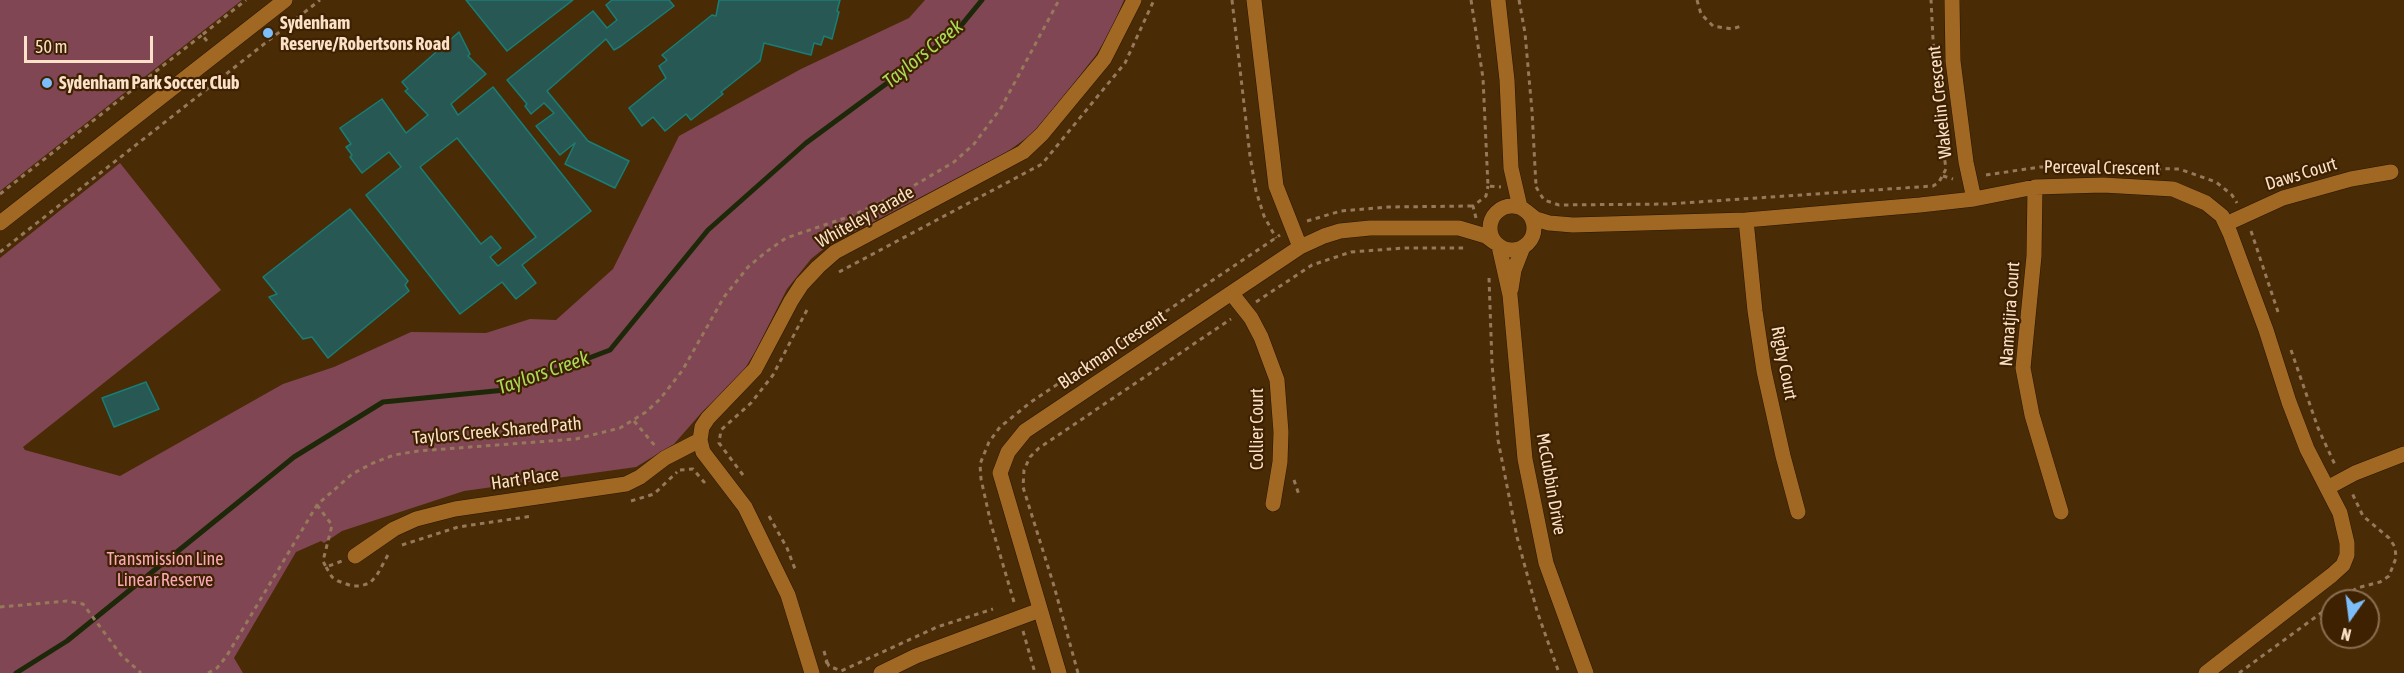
<!DOCTYPE html>
<html>
<head>
<meta charset="utf-8">
<style>
	body { margin:0 }
	#map { position:relative; width:2404px; height:673px; overflow:hidden; background:#492b06; font-family:"Asap Condensed",sans-serif }
	canvas { display:block }
	.north { position:absolute; left:2320px; top:589px; width:60px; height:60px; box-sizing:border-box; background:#3e2100; border:2px solid #8a6e50; border-radius:50%; rotate:194deg; font-size:16px; font-weight:700; line-height:24px; text-align:center; color:#fbe1c8 }
	.north::after { content:''; display:block; margin:auto; width:21px; height:27px; background:#7cbef9; clip-path:polygon(50% 0,100% 100%,50% 72%,0 100%) }
	.scale { position:absolute; left:24px; top:36px; width:129px; height:27px; box-sizing:border-box; border:3px solid #fbe1c8; border-top:0; padding-left:8px; font-size:18px; line-height:21px; white-space:nowrap; color:#fbe1c8; -webkit-text-stroke:4px #3e2100; paint-order:stroke }
</style>
</head>
<body>
<div id="map">
<canvas width="2404" height="673"></canvas>
<div class="north">N</div>
<div class="scale">50 m</div>
</div>
<script>
const g = document.querySelector('canvas').getContext('2d');
g.lineJoin = 'round';
function paint(path, color) { g.fillStyle = color; g.fill(path, 'evenodd'); }
const toPath = rows => new Path2D(rows.map(r => 'M' + r).join(''));
function strokePath(path, color, width, dash) { g.strokeStyle = color; g.lineWidth = width; g.lineCap = dash ? 'butt' : 'round'; g.setLineDash(dash || []); g.stroke(path); }
function write(font, color, halo, rows, align = 'center') {
  g.font = font + ' "Asap Condensed",sans-serif'; g.lineWidth = 4.5; g.setLineDash([]); g.textBaseline = 'middle'; g.strokeStyle = halo; g.fillStyle = color; for (const [text, x, y, turn = 0] of rows) {
    g.save(); g.translate(x, y); g.rotate((+turn || 0) * Math.PI / 180); g.textAlign = isNaN(turn) ? turn : align; if (halo) g.strokeText(text, 0, 0); g.fillText(text, 0, 0); g.restore();
  }
}
paint(toPath([
	[0,0,242,0,0,191],
	[925,0,1124,0,1111,30,1096,55,1041,125,1025,139,1007,152,827,246,811,259,787,289,755,352,741,375,703,411,674,444,636,467,464,491,342,531,324,543,321,541,296,552,234,658,243,673,0,673,0,258,120,163,221,290,23,447,25,450,120,476,283,384,334,367,411,332,486,333,530,319,556,320,613,269,679,136,801,69,909,18]
]), '#814653');
strokePath(toPath([
	[16,673,67,641,294,457,383,402,505,390,610,350,708,230,806,143,955,33,982,0]
]), '#1d2809', 5);
const building = toPath([
	[466,0,573,0,507,51,466,0],
	[612,0,669,0,674,6,621,46,614,50,606,39,547,91,588,141,629,161,615,188,565,164,575,143,560,155,536,126,554,113,544,103,531,114,525,106,527,104,507,80,593,11,607,28,617,20,606,5,612,0],
	[719,0,840,0,837,11,839,12,832,39,824,36,821,45,814,43,811,55,764,43,760,61,721,92,723,94,691,120,686,114,665,131,653,117,642,126,629,108,666,78,659,66,667,60,662,55,712,15,716,16,719,0],
	[459,32,470,54,468,56,486,74,451,104,458,115,493,87,591,211,522,265,536,283,516,299,502,282,460,314,366,195,401,167,389,152,362,173,350,157,352,155,346,147,351,144,340,128,382,99,406,133,428,115,405,91,408,89,402,82,459,32],
	[457,138,536,237,498,266,490,257,501,248,491,236,481,244,420,167,457,138],
	[350,209,408,281,405,285,409,291,328,358,312,337,303,339,269,297,277,294,263,277,350,209],
	[146,382,159,409,114,427,102,398,146,382]
]);
paint(building, '#285853');
strokePath(building, '#197e76', 1.5);
const street = toPath([
	[1254,0,1276,186,1300,247],
	[1498,0,1507,80,1511,168,1520,207],
	[1952,0,1953,61,1966,162,1974,199],
	[2035,187,2034,256,2023,368,2032,415,2061,512],
	'1490 228a22 22 0 1 1 44 0a22 22 0 1 1-44 0Z',
	[1526,211,1536,219,1549,223,1573,225,1746,220,1920,205,1974,199,2035,187,2103,185,2173,189,2206,203,2222,216,2230,233,2266,330,2289,402,2307,449,2340,513,2347,543,2347,555,2343,565,2332,575,2206,673],
	[1746,220,1755,311,1764,371,1783,456,1798,512],
	[2226,224,2283,198,2351,179,2391,172],
	[1499,246,1510,295,1525,459,1546,563,1586,673],
	[1511,289,1514,270,1523,247],
	[1232,294,1251,318,1261,337,1277,380,1281,432,1280,462,1273,504],
	[2329,487,2355,473,2404,454],
	[355,556,394,529,416,519,455,509,626,484,640,477,665,458,700,440],
	[812,673,788,595,745,507,703,452,700,440,702,427,708,418,755,369,791,301,802,284,818,267,835,252,1023,152,1042,134,1104,59,1134,0],
	[881,673,916,656,1040,610],
	[1059,673,1000,473,1008,452,1025,431,1300,247,1324,236,1340,231,1370,228,1459,228,1486,236,1494,242]
]);
const secondary = toPath([
	[0,223,285,0]
]);
strokePath(street, '#281603', 16);
strokePath(secondary, '#281603', 16);
strokePath(toPath([
	[1232,0,1250,156,1256,191,1264,216,1276,238],
	[1471,0,1483,78,1488,186,1501,187],
	[1519,0,1525,33,1532,111,1536,186],
	[1697,0,1701,14,1713,26,1732,29,1741,26],
	[207,41,202,35,246,0],
	[1986,175,2040,167,2179,169,2216,182,2232,195,2237,203],
	[1943,176,1953,179],
	[1536,187,1544,200,1559,205,1668,204,1933,186,1939,182,1946,169,1936,97,1931,0],
	[0,194,202,35],
	[1476,218,1473,206,1486,196,1488,186],
	[1307,221,1341,211,1388,207,1473,206],
	[2251,231,2278,312],
	[0,252,320,0],
	[839,272,1042,164,1125,63,1154,0],
	[1489,278,1492,363,1498,440,1517,537,1537,611,1559,673],
	[1256,302,1312,265,1351,252,1405,248,1464,248],
	[2291,350,2318,428,2336,467],
	[634,421,656,447],
	[680,470,693,469,704,482,705,481],
	[743,475,719,443,721,430,751,403,773,375,809,306],
	[1294,480,1299,495],
	[631,501,654,494,677,472],
	[317,505,332,525,323,561,326,567,342,561],
	[769,516,787,548,795,569],
	[402,545,458,527,533,516],
	[326,567,332,577,338,581,352,586,360,586,370,583,377,575,389,553],
	[2337,601,2357,588,2380,582,2389,576,2396,558,2395,547,2389,538,2363,516,2352,493],
	[1014,602,991,524,981,479,980,464,989,442,1000,427,1031,402,1280,235],
	[0,607,67,601,83,604,121,655,141,673],
	[1023,631,1035,673],
	[824,651,827,662,825,663],
	[827,662,829,666,841,671,937,627,993,609],
	[208,673,217,668,226,657,317,505,352,474,373,463,394,455,418,451,576,439,620,428,646,412,660,399,682,371,724,297,748,267,766,252,786,238,851,216,903,192,954,162,974,144,1001,108,1059,0],
	[1078,673,1054,586,1023,487,1024,470,1030,457,1039,448,1231,319],
	[2239,673,2332,605]
]), '#96795a', 3, [4.5, 4.5]);
strokePath(street, '#a16823', 15);
strokePath(secondary, '#a16823', 15);
for (const [x, y, r, color] of [
	[268,33,6,"#7cbef9"],
	[47,83,6,"#7cbef9"]
]) { const dot = new Path2D(); dot.arc(x, y, r, 0, 2 * Math.PI); g.fillStyle = color; g.fill(dot); strokePath(dot, '#3e2100', 2); }
write('bold 18px', '#fbe1c8', '#3e2100', [
	["Sydenham",280,23],
	["Reserve/Robertsons Road",280,44],
	["Sydenham Park Soccer Club",59,83]
], 'left');
write('18px', '#fbe1c8', '#3e2100', [
	["Wakelin Crescent",1940,102,-96],
	["Perceval Crescent",2102,168,1],
	["Daws Court",2301,174,-17],
	["Whiteley Parade",865,217,-29],
	["Namatjira Court",2010,314,-86],
	["Blackman Crescent",1112,350,-34],
	["Rigby Court",1784,363,79],
	["Collier Court",1257,429,-90],
	["Taylors Creek Shared Path",497,431,-5],
	["Hart Place",525,479,-8],
	["McCubbin Drive",1551,484,80]
]);
write('18px', '#fba9b9', '#3e2100', [
	["Transmission Line",165,559],
	["Linear Reserve",165,580]
]);
write('italic 20px', '#abd959', '#3e2100', [
	["Taylors Creek",923,54,-39],
	["Taylors Creek",543,373,-19]
]);
</script>
</body>
</html>
